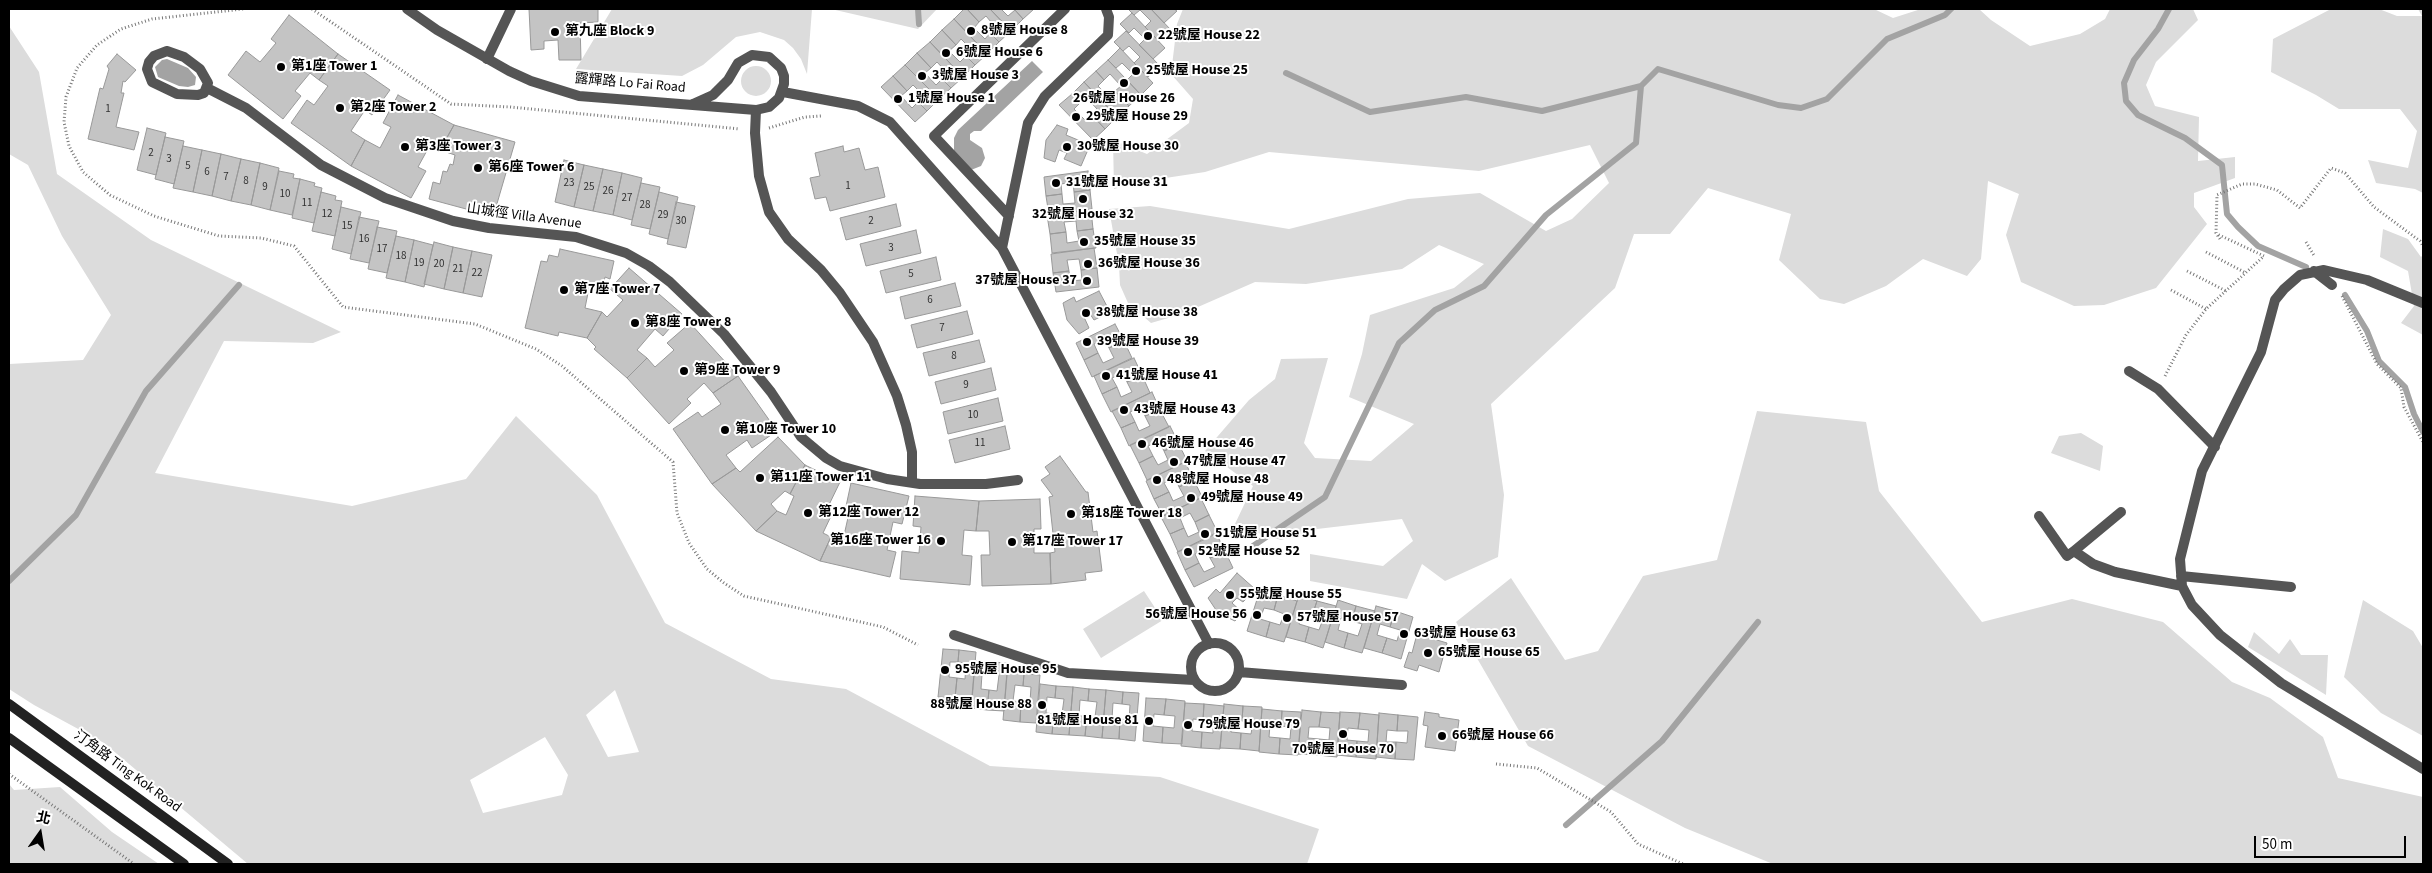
<!DOCTYPE html>
<html>
<head>
<meta charset="utf-8">
<style>
	body { margin:0 }
	#map { position:relative; width:2432px; height:873px; overflow:hidden; background:#fff; font-family:"Source Sans 3","Noto Sans TC",sans-serif }
	canvas { display:block }
	.frame { position:absolute; inset:0; border:10px solid #000; pointer-events:none }
	.north { position:absolute; left:15px; top:808px; width:50px; height:50px; -webkit-text-stroke:4px #fff; paint-order:stroke; rotate:13deg; font-size:14px; font-weight:700; line-height:20px; text-align:center; color:#000 }
	.north::after { content:''; display:block; margin:auto; width:18px; height:22px; background:#000; clip-path:polygon(50% 0,100% 100%,50% 72%,0 100%) }
	.scale { position:absolute; left:2254px; top:836px; width:152px; height:22px; box-sizing:border-box; border:2px solid #000; border-top:0; padding-left:6px; font-size:15px; line-height:18px; white-space:nowrap; color:#000; -webkit-text-stroke:4px #fff; paint-order:stroke }
</style>
</head>
<body>
<div id="map">
<canvas width="2432" height="873"></canvas>
<div class="frame"></div>
<div class="north">北</div>
<div class="scale">50 m</div>
</div>
<script>
const g = document.querySelector('canvas').getContext('2d');
g.lineJoin = 'round';
function paint(path, color) { g.fillStyle = color; g.fill(path, 'evenodd'); }
const toPath = rows => new Path2D(rows.map(r => 'M' + r).join(''));
function strokePath(path, color, width, dash) { g.strokeStyle = color; g.lineWidth = width; g.lineCap = dash ? 'butt' : 'round'; g.setLineDash(dash || []); g.stroke(path); }
function write(font, color, halo, rows, align = 'center') {
  g.font = font + ' "Source Sans 3","Noto Sans TC",sans-serif'; g.lineWidth = 4; g.setLineDash([]); g.textBaseline = 'middle'; g.strokeStyle = halo; g.fillStyle = color; for (const [text, x, y, turn = 0] of rows) {
    g.save(); g.translate(x, y); g.rotate((+turn || 0) * Math.PI / 180); g.textAlign = isNaN(turn) ? turn : align; if (halo) g.strokeText(text, 0, 0); g.fillText(text, 0, 0); g.restore();
  }
}
paint(toPath([
	[612,9,812,9,807,74,801,59,793,48,784,40,760,32,736,37,703,65,682,76,576,69],
	[831,9,937,9,918,29],
	[1183,9,1874,9,1893,18,1921,9,1979,9,1991,20,2030,46,2080,34,2105,19,2110,9,2193,9,2198,20,2156,62,2146,85,2155,106,2199,117,2198,161,2235,157,2235,178,2194,193,2194,207,2207,224,2156,288,2104,305,2074,306,2021,282,2006,235,2019,194,1988,181,1981,259,1967,276,1923,259,1886,286,1844,304,1820,299,1779,260,1791,214,1708,188,1670,234,1634,234,1615,288,1491,404,1504,495,1498,557,1445,581,1422,564,1407,599,1310,581,1310,554,1383,566,1413,541,1402,519,1317,529,1281,540,1234,526,1253,486,1205,451,1249,400,1275,379,1281,359,1328,358,1304,443,1315,458,1371,461,1414,424,1349,397,1362,354,1370,315,1454,288,1484,264,1439,245,1402,269,1306,284,1255,282,1182,314,1151,323,1128,303,1120,285,1119,265,1109,209,1150,206,1289,229,1408,199,1480,193,1546,231,1572,219,1609,183,1590,145,1479,171,1269,152,1205,172,1139,182,1114,189,1113,140,1147,154,1189,123,1193,99,1171,74,1177,24],
	[2331,9,2379,9,2397,16,2422,16,2418,9,2423,9,2423,193,2415,189,2376,183,2368,160,2408,168,2417,131,2400,109,2339,109,2316,95,2271,72,2273,39],
	[9,26,39,72,57,174,151,240,341,332,313,343,224,341,155,473,352,506,466,479,516,416,597,495,665,623,771,679,846,689,990,766,1160,777,1319,829,1307,864,248,864,104,743,34,705,9,689,9,364,83,360,111,315,62,236,28,165,9,154],
	[615,690,639,752,608,757,586,715],
	[545,737,568,775,562,795,483,813,470,780],
	'741 81a15 15 0 1 1 30 0a15 15 0 1 1-30 0Z',
	[2383,229,2408,239,2421,257,2423,255,2423,335,2401,323,2414,306,2408,271,2380,257],
	[1757,411,1866,422,1879,491,1982,622,2072,599,2163,622,2232,682,2270,698,2323,737,2338,778,2423,797,2423,864,1773,864,1685,828,1528,746,1456,622,1511,578,1565,660,1598,651,1643,576,1717,560],
	[2081,433,2103,446,2100,471,2051,453,2059,436],
	[1144,591,1163,620,1101,658,1083,629],
	[2363,600,2413,631,2423,648,2423,736,2381,713,2344,677],
	[2254,632,2279,654,2290,639,2301,655,2328,655,2326,695,2248,647],
	[9,784,14,790,60,787,112,832,159,864,9,864]
]), '#dcdcdc');
paint(toPath([
	[167,59,188,68,196,77,195,85,188,87,179,86,158,77,155,67,162,60],
	[1032,61,1043,72,981,131,974,131,970,134,970,140,982,148,985,158,981,166,971,170,954,154,954,138,958,130]
]), '#a3a3a3');
strokePath(toPath([
	[918,9,919,24],
	[2169,9,2158,29,2134,60,2124,83,2126,101,2138,115,2185,138,2222,165,2227,214,2238,227,2258,246,2306,267],
	[1286,73,1370,112,1466,97,1542,111,1641,86,1658,69,1778,105,1801,108,1827,99,1887,39,1945,15,1951,9],
	[2345,295,2367,331,2379,361,2405,387,2414,414,2423,432],
	[1253,546,1325,497,1399,343,1435,310,1484,286,1546,215,1636,143,1641,86],
	[9,581,76,515,146,391,239,285],
	[1566,825,1662,741,1758,622]
]), '#a3a3a3', 6);
const building = toPath([
	[529,9,598,9,598,22,580,23,581,60,559,60,558,40,544,41,544,49,531,50,529,9],
	[964,9,967,9,979,22,974,28,985,39,990,33,999,42,987,54,954,19,964,9],
	[967,9,990,9,1011,31,999,42,990,33,996,28,986,16,979,22,967,9],
	[990,9,1001,9,1008,16,1015,10,1023,19,1011,31,990,9],
	[1016,9,1034,9,1023,19,1015,10,1016,9],
	[1128,9,1151,9,1171,30,1159,41,1145,27,1151,21,1140,10,1134,15,1128,9],
	[1151,9,1174,9,1177,11,1164,23,1151,9],
	[1132,13,1165,48,1153,59,1139,45,1145,39,1134,28,1129,33,1120,24,1132,13],
	[289,15,338,54,319,80,310,73,295,91,301,96,283,119,228,75,246,51,260,62,276,43,271,39,289,15],
	[954,19,987,54,975,65,966,56,972,50,961,39,956,45,942,30,954,19],
	[942,30,956,45,949,51,960,62,966,56,975,65,963,77,930,42,942,30],
	[1126,31,1160,66,1148,77,1134,63,1140,57,1129,46,1123,51,1114,42,1126,31],
	[930,42,963,77,951,88,942,79,948,74,937,62,931,68,917,53,930,42],
	[1120,48,1153,83,1141,95,1127,80,1133,74,1122,63,1116,68,1108,60,1120,48],
	[917,53,931,68,925,73,936,85,942,79,951,88,939,99,905,65,917,53],
	[117,54,136,70,125,82,123,81,121,93,124,93,116,127,139,132,134,150,88,139,100,88,103,89,109,69,107,66,117,54],
	[338,54,390,90,372,115,365,110,351,131,365,140,351,166,291,123,307,100,314,105,328,86,319,80,338,54],
	[1108,60,1141,95,1129,106,1115,91,1121,86,1110,74,1104,80,1096,71,1108,60],
	[905,65,939,99,927,111,918,102,924,96,913,85,907,91,893,76,905,65],
	[1096,71,1104,80,1098,86,1109,97,1115,91,1129,106,1117,117,1084,82,1096,71],
	[893,76,907,91,901,96,912,108,918,102,927,111,915,122,881,87,893,76],
	[1084,82,1117,117,1105,129,1091,114,1097,109,1086,97,1080,103,1072,94,1084,82],
	[1072,94,1080,103,1074,109,1085,120,1091,114,1105,129,1093,140,1059,105,1072,94],
	[398,95,454,125,440,150,430,145,418,167,426,171,411,198,351,166,365,140,380,148,391,127,383,123,398,95],
	[454,125,515,142,496,207,483,204,481,213,429,199,433,182,440,184,443,171,447,172,450,164,453,165,455,155,440,150,454,125],
	[1057,125,1068,129,1066,135,1090,145,1081,166,1064,159,1067,153,1059,150,1055,162,1044,158,1046,140,1057,125],
	[147,128,166,133,156,175,137,170,147,128],
	[165,137,184,141,174,184,155,179,165,137],
	[183,146,202,150,193,192,173,188,183,146],
	[843,146,844,152,859,148,865,170,878,167,885,197,830,211,826,197,815,199,810,178,820,176,815,153,843,146],
	[202,150,221,154,212,196,193,192,202,150],
	[221,154,241,159,231,201,212,196,221,154],
	[241,159,260,163,251,205,231,201,241,159],
	[564,160,584,165,574,207,555,202,564,160],
	[260,163,279,168,270,210,251,205,260,163],
	[584,165,603,169,593,211,574,207,584,165],
	[603,169,622,173,613,215,593,211,603,169],
	[279,171,294,174,293,178,300,179,292,215,270,210,279,171],
	[1088,171,1090,190,1074,192,1073,182,1061,184,1062,194,1046,196,1044,177,1088,171],
	[622,173,642,178,632,220,613,215,622,173],
	[300,179,315,183,314,186,322,188,314,223,292,218,300,179],
	[641,183,660,187,650,229,631,225,641,183],
	[1090,190,1092,209,1049,215,1046,196,1062,194,1063,204,1075,203,1074,192,1090,190],
	[321,192,336,196,335,200,342,201,335,236,312,231,321,192],
	[659,192,678,197,668,239,649,234,659,192],
	[676,202,695,206,686,248,667,244,676,202],
	[896,204,901,226,846,240,840,218,896,204],
	[341,207,361,212,351,254,332,249,341,207],
	[1091,210,1093,229,1077,231,1076,221,1064,222,1066,232,1050,234,1047,215,1091,210],
	[359,217,379,221,369,263,350,259,359,217],
	[377,227,397,231,387,273,368,269,377,227],
	[1093,229,1096,248,1052,253,1050,234,1066,232,1067,243,1079,241,1077,231,1093,229],
	[916,230,921,253,866,266,860,244,916,230],
	[396,236,414,240,405,282,386,278,396,236],
	[414,240,433,245,424,287,405,282,414,240],
	[434,242,453,247,444,289,424,284,434,242],
	[453,247,472,251,463,293,444,289,453,247],
	[1094,248,1097,268,1081,270,1079,259,1067,260,1069,271,1053,273,1051,254,1094,248],
	[560,249,614,261,610,279,605,277,603,287,595,285,593,294,588,293,585,308,602,312,587,338,559,332,558,336,525,328,541,261,547,262,549,255,558,257,560,249],
	[472,251,492,255,482,297,463,293,472,251],
	[936,257,941,280,886,293,880,271,936,257],
	[629,268,682,314,663,336,655,329,637,350,647,358,627,378,594,349,596,347,587,338,602,312,607,317,623,300,610,289,629,268],
	[1097,268,1099,287,1056,292,1053,273,1069,271,1070,281,1082,280,1081,270,1097,268],
	[955,283,961,306,905,319,900,297,955,283],
	[1099,291,1110,312,1094,320,1090,314,1084,317,1089,328,1079,334,1067,320,1063,303,1074,297,1076,302,1099,291],
	[967,311,973,334,917,348,911,325,967,311],
	[690,323,738,376,713,393,704,383,687,399,691,403,669,424,627,378,647,358,655,367,674,350,667,343,690,323],
	[1115,324,1124,341,1109,348,1105,339,1094,344,1098,353,1084,360,1076,343,1115,324],
	[979,340,985,362,929,376,923,353,979,340],
	[1124,341,1132,358,1092,377,1084,360,1098,353,1103,363,1114,358,1109,348,1124,341],
	[1134,358,1142,375,1127,382,1123,373,1112,378,1117,387,1102,394,1094,376,1134,358],
	[991,368,996,390,941,404,935,382,991,368],
	[1142,375,1150,393,1111,412,1102,394,1117,387,1121,397,1132,392,1127,382,1142,375],
	[738,376,777,431,752,448,747,440,726,455,736,468,712,484,673,429,698,412,702,417,721,404,713,393,738,376],
	[1152,392,1160,410,1145,416,1141,407,1130,412,1135,422,1121,428,1112,411,1152,392],
	[998,398,1003,421,948,434,943,412,998,398],
	[1160,410,1169,427,1129,446,1121,428,1135,422,1139,431,1150,426,1145,416,1160,410],
	[1005,426,1010,449,955,463,949,440,1005,426],
	[1170,426,1179,444,1164,451,1159,441,1148,446,1153,456,1139,463,1130,445,1170,426],
	[778,437,805,465,790,494,785,491,771,504,777,511,756,531,712,484,736,468,740,472,778,437],
	[1179,444,1187,461,1147,480,1139,463,1153,456,1158,465,1168,460,1164,451,1179,444],
	[1060,456,1086,492,1088,492,1093,532,1097,531,1102,571,1085,573,1086,580,1051,584,1050,553,1055,552,1049,497,1053,496,1041,480,1050,474,1045,467,1060,456],
	[1185,462,1194,480,1179,487,1175,477,1164,483,1169,492,1154,499,1146,481,1185,462],
	[805,465,840,482,826,511,832,514,823,533,831,537,820,561,756,531,777,511,786,515,794,496,790,494,805,465],
	[1194,480,1202,497,1163,516,1154,499,1169,492,1173,501,1184,496,1179,487,1194,480],
	[851,483,909,496,902,524,893,522,887,550,896,552,890,577,820,561,831,537,843,540,849,513,845,511,851,483],
	[915,496,979,501,976,531,964,530,962,555,972,556,970,585,900,579,902,551,919,553,921,527,913,526,915,496],
	[1201,498,1209,515,1195,522,1190,513,1180,518,1184,528,1170,534,1161,517,1201,498],
	[1040,499,1041,529,1034,529,1034,553,1050,553,1051,584,982,586,981,555,990,555,989,531,976,531,979,501,1040,499],
	[1209,515,1218,533,1178,552,1170,534,1184,528,1188,537,1199,532,1195,522,1209,515],
	[1216,533,1225,551,1210,558,1206,548,1195,554,1199,563,1185,570,1177,552,1216,533],
	[1225,551,1233,568,1194,587,1185,570,1199,563,1204,572,1215,567,1210,558,1225,551],
	[1237,573,1255,589,1243,602,1237,598,1232,603,1242,612,1235,621,1218,613,1208,598,1216,589,1220,593,1237,573],
	[1260,590,1278,595,1274,610,1264,608,1260,619,1270,622,1266,637,1247,631,1260,590],
	[1278,595,1297,601,1284,642,1266,637,1270,622,1280,625,1284,614,1274,610,1278,595],
	[1299,595,1317,601,1312,616,1302,613,1299,624,1309,627,1305,642,1286,637,1299,595],
	[1338,600,1356,606,1352,621,1341,618,1338,630,1348,633,1344,648,1325,642,1338,600],
	[1317,601,1336,606,1323,648,1305,642,1309,627,1319,630,1323,619,1312,616,1317,601],
	[1356,606,1375,611,1362,653,1344,648,1348,633,1358,636,1362,624,1352,621,1356,606],
	[1376,606,1395,611,1390,627,1380,624,1377,635,1387,638,1382,653,1364,648,1376,606],
	[1395,611,1413,617,1401,659,1382,653,1387,638,1397,641,1400,630,1390,627,1395,611],
	[1417,634,1447,643,1439,672,1419,665,1417,671,1404,667,1409,652,1412,653,1417,634],
	[943,649,959,650,958,662,950,662,949,677,957,678,955,698,938,697,943,649],
	[959,650,976,652,972,700,955,698,957,678,965,679,966,663,958,662,959,650],
	[975,661,991,662,991,674,982,674,981,689,989,690,987,710,971,708,975,661],
	[991,662,1008,663,1004,711,987,710,989,690,997,691,999,675,991,674,991,662],
	[1007,672,1024,674,1023,686,1015,685,1013,701,1021,702,1020,722,1003,720,1007,672],
	[1024,674,1040,675,1036,723,1020,722,1021,702,1030,702,1031,687,1023,686,1024,674],
	[1040,684,1056,686,1055,698,1047,697,1046,713,1054,714,1052,734,1036,732,1040,684],
	[1056,686,1073,687,1069,735,1052,734,1054,714,1062,714,1064,699,1055,698,1056,686],
	[1073,687,1089,689,1088,701,1080,700,1079,716,1087,716,1085,736,1069,735,1073,687],
	[1089,689,1106,690,1102,738,1085,736,1087,716,1095,717,1097,702,1088,701,1089,689],
	[1106,690,1123,692,1122,704,1113,703,1112,719,1120,719,1119,739,1102,738,1106,690],
	[1123,692,1139,693,1135,741,1119,739,1120,719,1129,720,1130,705,1122,704,1123,692],
	[1146,698,1166,699,1164,715,1154,714,1153,726,1163,727,1162,743,1143,741,1146,698],
	[1166,699,1185,701,1182,744,1162,743,1163,727,1174,728,1175,716,1164,715,1166,699],
	[1185,703,1204,704,1203,720,1193,719,1192,731,1202,732,1201,748,1181,746,1185,703],
	[1204,704,1224,706,1220,749,1201,748,1202,732,1213,733,1213,721,1203,720,1204,704],
	[1224,704,1243,706,1242,721,1231,720,1231,732,1241,733,1240,749,1220,748,1224,704],
	[1243,706,1262,707,1259,751,1240,749,1241,733,1251,734,1253,722,1242,721,1243,706],
	[1262,709,1282,711,1281,726,1270,725,1269,737,1280,738,1279,754,1259,752,1262,709],
	[1302,710,1321,712,1319,727,1309,727,1308,738,1319,739,1317,755,1298,754,1302,710],
	[1282,711,1301,712,1298,755,1279,754,1280,738,1290,739,1291,727,1281,726,1282,711],
	[1321,712,1340,713,1337,757,1317,755,1319,739,1329,740,1330,728,1319,727,1321,712],
	[1340,712,1360,713,1358,729,1348,728,1347,740,1357,741,1356,757,1337,755,1340,712],
	[1425,712,1439,714,1439,717,1459,720,1455,751,1425,747,1428,726,1423,725,1425,712],
	[1360,713,1379,715,1376,759,1356,757,1357,741,1368,742,1369,730,1358,729,1360,713],
	[1379,713,1398,715,1397,731,1387,730,1386,742,1396,742,1395,759,1376,757,1379,713],
	[1398,715,1418,717,1414,760,1395,759,1396,742,1407,743,1408,731,1397,731,1398,715]
]);
paint(building, '#c4c4c4');
strokePath(building, '#999', 1);
strokePath(toPath([
	[243,9,152,19,121,29,97,45,77,68,66,97,64,122,69,146,83,172,110,195,154,216,219,236,261,238,294,246,343,307,475,324,536,349,562,366,673,462,677,513,689,543,707,569,724,583,744,596,883,627,918,645],
	[312,9,451,104,510,107,740,129],
	[769,128,805,117,821,116],
	[2220,239,2216,233,2217,195,2242,184,2255,184,2277,190,2300,208,2331,168,2345,173,2374,207,2420,241,2423,246],
	[2306,242,2315,257],
	[2206,252,2246,273],
	[2187,271,2226,291],
	[2171,290,2206,309],
	[2342,296,2377,364,2401,388,2404,407,2423,442],
	[2165,376,2186,335,2206,309,2264,256,2217,234],
	[1496,764,1537,768,1611,812,1638,844,1683,864],
	[9,774,134,864]
]), '#777', 3, [1, 2.5]);
strokePath(toPath([
	[167,51,184,57,200,69,208,83,204,93,198,95,177,94,152,82,147,69,149,62,154,56,167,51],
	[487,59,511,9],
	[207,88,246,108,321,165,385,198,453,221,489,228,576,237,626,253,649,266,670,282,724,334,771,392,801,437,826,458,840,466,887,479,920,484,986,484,1018,480],
	[756,110,755,133,759,176,769,212,788,239,821,270,840,293,873,342,897,396,906,425,912,452,912,482],
	[2314,271,2332,285],
	[2423,303,2367,280,2324,270,2300,275,2284,289,2275,300,2261,352,2202,471,2180,559,2182,586,2192,605,2220,635,2281,683,2423,769],
	[2129,371,2158,389,2215,447],
	[2121,512,2074,551,2093,564,2115,572,2182,586],
	[2039,516,2067,556,2074,551],
	[2181,576,2291,587]
]), '#555', 10);
strokePath(toPath([
	[407,9,437,30,509,71,531,81,579,96,756,110,769,107,779,98,784,84,784,76,781,68,769,57,752,55,738,63,728,80,713,95,693,104],
	[783,92,858,106,890,122,1002,248,1209,644],
	[1009,216,934,136,1065,9],
	[1002,248,1028,123,1045,96,1108,35,1109,17,1106,9],
	[954,635,1068,673,1194,680],
	'1191 667a24 24 0 1 1 48 0a24 24 0 1 1-48 0Z',
	[1239,672,1402,685]
]), '#555', 10);
strokePath(toPath([
	[9,704,228,864],
	[9,738,184,864]
]), '#222', 10);
for (const [x, y, r, color] of [
	[971,31,5,"#000"],
	[555,32,5,"#000"],
	[1148,36,5,"#000"],
	[946,53,5,"#000"],
	[281,67,5,"#000"],
	[1136,71,5,"#000"],
	[922,76,5,"#000"],
	[1124,83,5,"#000"],
	[898,99,5,"#000"],
	[340,108,5,"#000"],
	[1076,117,5,"#000"],
	[405,147,5,"#000"],
	[1067,147,5,"#000"],
	[478,168,5,"#000"],
	[1056,183,5,"#000"],
	[1083,199,5,"#000"],
	[1084,242,5,"#000"],
	[1088,264,5,"#000"],
	[1087,281,5,"#000"],
	[564,290,5,"#000"],
	[1086,313,5,"#000"],
	[635,323,5,"#000"],
	[1087,342,5,"#000"],
	[684,371,5,"#000"],
	[1106,376,5,"#000"],
	[1124,410,5,"#000"],
	[725,430,5,"#000"],
	[1142,444,5,"#000"],
	[1174,462,5,"#000"],
	[760,478,5,"#000"],
	[1157,480,5,"#000"],
	[1191,498,5,"#000"],
	[808,513,5,"#000"],
	[1071,514,5,"#000"],
	[1205,534,5,"#000"],
	[941,541,5,"#000"],
	[1012,542,5,"#000"],
	[1188,552,5,"#000"],
	[1230,595,5,"#000"],
	[1257,615,5,"#000"],
	[1287,618,5,"#000"],
	[1404,634,5,"#000"],
	[1428,653,5,"#000"],
	[945,670,5,"#000"],
	[1042,705,5,"#000"],
	[1149,721,5,"#000"],
	[1188,725,5,"#000"],
	[1343,734,5,"#000"],
	[1442,736,5,"#000"]
]) { const dot = new Path2D(); dot.arc(x, y, r, 0, 2 * Math.PI); g.fillStyle = color; g.fill(dot); strokePath(dot, '#fff', 2); }
write('11px', '#313131', null, [
	["1",108,110],
	["2",151,154],
	["3",169,160],
	["5",188,167],
	["6",207,173],
	["7",226,178],
	["8",246,182],
	["23",569,184],
	["1",848,187],
	["9",265,188],
	["25",589,188],
	["26",608,192],
	["10",285,195],
	["27",627,199],
	["11",307,204],
	["28",645,206],
	["12",327,215],
	["29",663,216],
	["30",681,222],
	["2",871,222],
	["15",347,227],
	["16",364,240],
	["3",891,249],
	["17",382,250],
	["18",401,257],
	["19",419,264],
	["20",439,265],
	["21",458,270],
	["22",477,274],
	["5",911,275],
	["6",930,301],
	["7",942,329],
	["8",954,357],
	["9",966,386],
	["10",973,416],
	["11",980,444]
]);
write('bold 14px', '#000', '#fff', [
	["8號屋 House 8",981,31],
	["第九座 Block 9",565,32],
	["22號屋 House 22",1158,36],
	["6號屋 House 6",956,53],
	["第1座 Tower 1",291,67],
	["25號屋 House 25",1146,71],
	["3號屋 House 3",932,76],
	["1號屋 House 1",908,99],
	["26號屋 House 26",1124,99,"center"],
	["第2座 Tower 2",350,108],
	["29號屋 House 29",1086,117],
	["第3座 Tower 3",415,147],
	["30號屋 House 30",1077,147],
	["第6座 Tower 6",488,168],
	["31號屋 House 31",1066,183],
	["32號屋 House 32",1083,215,"center"],
	["35號屋 House 35",1094,242],
	["36號屋 House 36",1098,264],
	["37號屋 House 37",1077,281,"right"],
	["第7座 Tower 7",574,290],
	["38號屋 House 38",1096,313],
	["第8座 Tower 8",645,323],
	["39號屋 House 39",1097,342],
	["第9座 Tower 9",694,371],
	["41號屋 House 41",1116,376],
	["43號屋 House 43",1134,410],
	["第10座 Tower 10",735,430],
	["46號屋 House 46",1152,444],
	["47號屋 House 47",1184,462],
	["第11座 Tower 11",770,478],
	["48號屋 House 48",1167,480],
	["49號屋 House 49",1201,498],
	["第12座 Tower 12",818,513],
	["第18座 Tower 18",1081,514],
	["51號屋 House 51",1215,534],
	["第16座 Tower 16",931,541,"right"],
	["第17座 Tower 17",1022,542],
	["52號屋 House 52",1198,552],
	["55號屋 House 55",1240,595],
	["56號屋 House 56",1247,615,"right"],
	["57號屋 House 57",1297,618],
	["63號屋 House 63",1414,634],
	["65號屋 House 65",1438,653],
	["95號屋 House 95",955,670],
	["88號屋 House 88",1032,705,"right"],
	["81號屋 House 81",1139,721,"right"],
	["79號屋 House 79",1198,725],
	["66號屋 House 66",1452,736],
	["70號屋 House 70",1343,750,"center"]
], 'left');
write('14px', '#000', '#fff', [
	["露輝路 Lo Fai Road",630,84,5],
	["山城徑 Villa Avenue",524,217,8],
	["汀角路 Ting Kok Road",127,772,36]
]);
</script>
</body>
</html>
